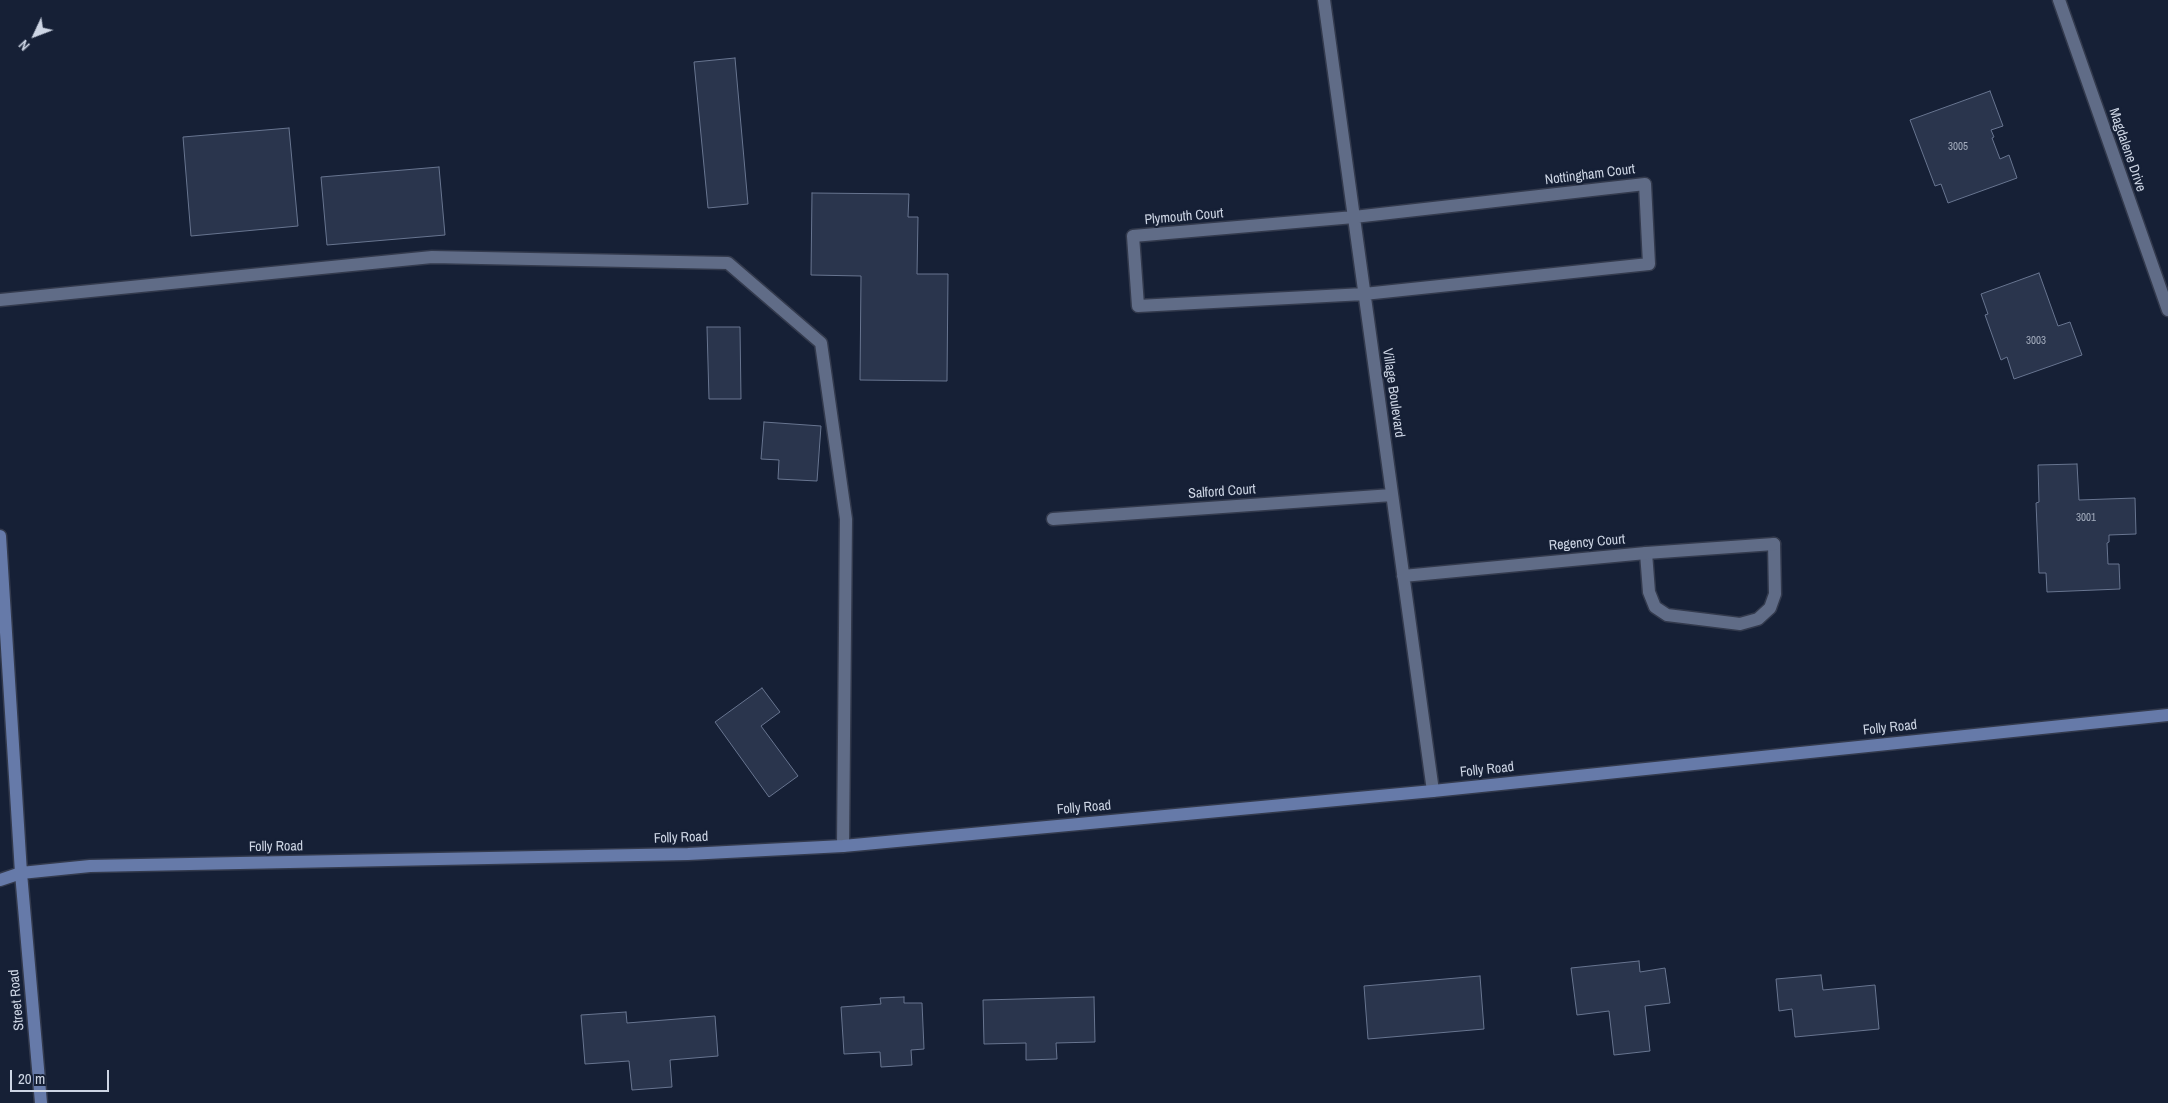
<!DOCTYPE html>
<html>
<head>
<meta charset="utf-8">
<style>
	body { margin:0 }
	#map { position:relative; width:2168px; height:1103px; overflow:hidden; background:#162036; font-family:"Archivo Narrow",sans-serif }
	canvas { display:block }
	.north { position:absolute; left:10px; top:10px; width:50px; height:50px; -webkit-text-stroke:4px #162036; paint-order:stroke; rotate:227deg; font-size:14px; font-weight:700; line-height:20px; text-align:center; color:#cdd5e4 }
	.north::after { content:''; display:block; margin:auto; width:18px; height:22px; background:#cdd5e4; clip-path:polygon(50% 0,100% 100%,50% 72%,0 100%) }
	.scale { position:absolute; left:10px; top:1070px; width:99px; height:22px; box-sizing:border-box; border:2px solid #cdd5e4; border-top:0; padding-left:6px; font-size:15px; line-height:18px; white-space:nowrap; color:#cdd5e4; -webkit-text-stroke:4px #162036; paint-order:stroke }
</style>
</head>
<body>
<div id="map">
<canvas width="2168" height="1103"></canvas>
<div class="north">N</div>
<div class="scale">20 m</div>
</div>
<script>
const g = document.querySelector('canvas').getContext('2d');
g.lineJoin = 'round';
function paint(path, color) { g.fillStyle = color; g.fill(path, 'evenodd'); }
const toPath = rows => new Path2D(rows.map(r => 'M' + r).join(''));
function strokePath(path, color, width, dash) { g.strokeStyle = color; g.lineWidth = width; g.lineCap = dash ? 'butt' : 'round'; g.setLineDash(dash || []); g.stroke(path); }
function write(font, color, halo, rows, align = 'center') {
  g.font = font + ' "Archivo Narrow",sans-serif'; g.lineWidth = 4.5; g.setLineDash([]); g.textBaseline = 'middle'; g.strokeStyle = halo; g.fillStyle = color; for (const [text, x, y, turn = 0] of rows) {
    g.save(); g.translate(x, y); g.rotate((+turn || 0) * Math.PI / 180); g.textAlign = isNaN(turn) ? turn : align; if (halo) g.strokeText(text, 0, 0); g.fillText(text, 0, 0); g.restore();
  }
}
const building = toPath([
	[735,58,748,204,708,208,694,62,735,58],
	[1990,91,2003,126,1991,130,1994,137,1992,138,2000,159,2009,155,2017,178,1948,203,1941,184,1935,186,1910,120,1990,91],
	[289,128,298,226,191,236,183,137,289,128],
	[439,167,445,235,327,245,321,177,439,167],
	[812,193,909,194,908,217,918,217,917,274,948,274,947,381,860,380,861,276,811,275,812,193],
	[2039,273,2058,326,2070,322,2082,355,2014,379,2007,357,2001,360,1985,315,1988,314,1981,294,2039,273],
	[707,327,740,327,741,399,709,399,707,327],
	[764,422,821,426,817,481,778,479,779,460,761,459,764,422],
	[2077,464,2079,500,2135,498,2136,534,2109,535,2109,542,2107,543,2108,564,2119,564,2120,589,2047,592,2046,573,2039,573,2036,503,2039,502,2038,465,2077,464],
	[762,688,780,712,761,726,798,776,769,797,715,722,762,688],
	[1639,961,1640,972,1665,968,1670,1003,1645,1006,1650,1051,1614,1055,1609,1011,1577,1015,1571,968,1639,961],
	[1821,975,1823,990,1875,985,1879,1029,1795,1037,1792,1009,1779,1011,1776,979,1821,975],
	[1480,976,1484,1029,1368,1039,1364,986,1480,976],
	[904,997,904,1003,922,1003,924,1049,911,1050,912,1065,881,1067,880,1052,844,1054,841,1007,881,1004,880,998,904,997],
	[1094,997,1095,1042,1056,1043,1057,1059,1026,1060,1026,1043,984,1044,983,1000,1094,997],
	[626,1012,627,1023,715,1016,718,1056,670,1060,672,1087,632,1090,629,1061,585,1064,581,1015,626,1012]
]);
paint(building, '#2a354d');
strokePath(building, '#687590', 1);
const lane = toPath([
	[0,300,432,257,728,263,821,343,846,519,843,846],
	[1646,553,1649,592,1655,607,1667,615,1740,624,1758,619,1770,608,1775,594,1774,544]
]);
const street = toPath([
	[1324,0,1433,791],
	[2059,0,2168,310],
	[1645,184,1649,264,1364,294,1138,306,1133,236,1354,217,1645,184],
	[1053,519,1392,495],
	[1403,576,1646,553,1774,544]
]);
const secondary = toPath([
	[0,536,21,873,41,1103],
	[0,880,21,873,90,866,688,854,843,846,1433,791,2168,715]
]);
strokePath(lane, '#333a4d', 15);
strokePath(street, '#333a4d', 15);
strokePath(secondary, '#333a4d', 15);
strokePath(lane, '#606c87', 12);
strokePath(street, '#606c87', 12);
strokePath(secondary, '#667aa9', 12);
write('11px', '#a4adbe', null, [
	["3005",1958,147],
	["3003",2036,341],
	["3001",2086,518]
]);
write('14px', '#cdd5e4', '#162036', [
	["Magdalene Drive",2127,150,71],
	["Nottingham Court",1590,175,-7],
	["Plymouth Court",1184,217,-5],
	["Village Boulevard",1393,393,82],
	["Salford Court",1222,492,-4],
	["Regency Court",1587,543,-5],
	["Folly Road",1890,728,-6],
	["Folly Road",1487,770,-6],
	["Folly Road",1084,808,-5],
	["Folly Road",681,838,-2],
	["Folly Road",276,847,-1],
	["Street Road",17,1000,-95]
]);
</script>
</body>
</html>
